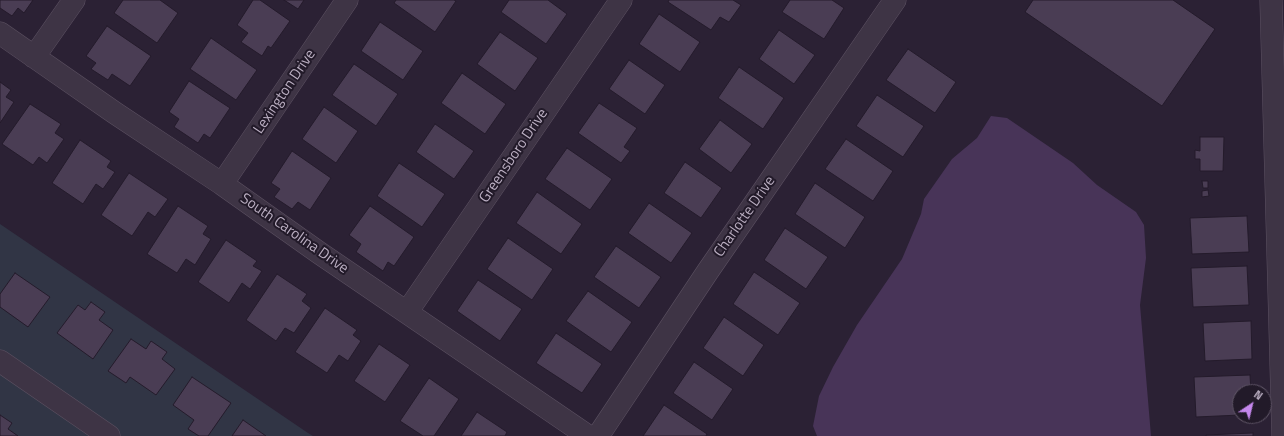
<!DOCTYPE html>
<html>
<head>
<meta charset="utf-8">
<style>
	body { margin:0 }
	#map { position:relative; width:1284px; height:436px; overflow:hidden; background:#2b2134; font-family:"Titillium Web",sans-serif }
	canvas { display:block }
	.north { position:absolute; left:1232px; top:384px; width:40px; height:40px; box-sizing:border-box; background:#221a29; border:1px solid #5f5566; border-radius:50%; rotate:35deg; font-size:11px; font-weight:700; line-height:16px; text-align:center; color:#baaec1 }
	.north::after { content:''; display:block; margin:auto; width:14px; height:18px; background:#c587ed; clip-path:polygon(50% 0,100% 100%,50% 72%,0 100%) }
</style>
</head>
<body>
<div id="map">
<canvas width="1284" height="436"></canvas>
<div class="north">N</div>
</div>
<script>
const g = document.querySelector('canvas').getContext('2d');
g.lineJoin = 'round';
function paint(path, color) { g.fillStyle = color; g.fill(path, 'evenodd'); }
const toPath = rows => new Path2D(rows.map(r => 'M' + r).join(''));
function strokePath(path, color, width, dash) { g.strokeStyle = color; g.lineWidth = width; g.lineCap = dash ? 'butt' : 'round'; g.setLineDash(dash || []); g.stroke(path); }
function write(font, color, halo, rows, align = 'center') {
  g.font = font + ' "Titillium Web",sans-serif'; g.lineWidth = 4; g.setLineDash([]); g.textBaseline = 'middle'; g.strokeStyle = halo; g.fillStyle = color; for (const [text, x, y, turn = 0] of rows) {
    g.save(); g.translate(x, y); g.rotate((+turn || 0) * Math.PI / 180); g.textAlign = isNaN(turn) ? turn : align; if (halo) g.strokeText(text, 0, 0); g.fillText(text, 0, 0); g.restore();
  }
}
paint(toPath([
	[0,224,308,433,313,436,0,436]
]), '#313545');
paint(toPath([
	[991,116,1007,118,1073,163,1097,185,1136,212,1144,225,1146,258,1140,305,1151,436,817,436,813,426,819,396,833,367,857,325,902,259,921,214,924,199,952,159,977,138]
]), '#483458');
const building = toPath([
	[0,0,33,0,24,13,18,8,12,16,0,8,0,0],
	[123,0,160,0,178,13,157,43,114,13,123,0],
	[253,0,260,0,290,21,271,48,268,46,262,56,241,42,248,33,237,25,253,0],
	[284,0,304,0,298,9,284,0],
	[396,0,454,0,456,1,435,32,394,3,396,0],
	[509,0,548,0,567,14,546,44,501,12,509,0],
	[669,0,733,0,741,5,729,22,720,17,711,30,668,2,669,0],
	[790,0,832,0,844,8,824,39,782,12,790,0],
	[1033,0,1173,0,1215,29,1162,106,1025,12,1033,0],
	[659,14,700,42,680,72,639,44,659,14],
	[380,22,423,51,403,80,361,51,380,22],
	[107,26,151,56,130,86,112,74,108,80,91,69,96,63,86,56,107,26],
	[779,30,815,55,794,84,759,59,779,30],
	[500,32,538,58,515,91,477,64,500,32],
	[211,38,257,70,236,100,190,69,211,38],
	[908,49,956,82,935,113,886,80,908,49],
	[629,60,665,85,645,114,609,89,629,60],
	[354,64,398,94,376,126,332,95,354,64],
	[739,67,784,98,763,129,718,98,739,67],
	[462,73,506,104,485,134,441,103,462,73],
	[189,81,230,108,210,138,204,134,198,143,174,127,179,119,169,112,189,81],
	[0,82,11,90,6,97,14,102,0,123,0,82],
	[877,95,924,126,903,157,856,126,877,95],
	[599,103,637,128,624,147,630,151,621,163,578,133,599,103],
	[30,104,61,124,55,133,64,139,47,163,39,157,33,165,2,144,30,104],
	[324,107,358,131,336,163,302,139,324,107],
	[720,120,752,144,731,173,699,149,720,120],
	[435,124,474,151,454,179,416,152,435,124],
	[1200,137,1224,137,1223,171,1200,171,1200,159,1195,159,1195,150,1200,151,1200,137],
	[846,139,893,171,873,201,825,169,846,139],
	[80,140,111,161,107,167,115,172,103,189,96,184,83,204,52,183,80,140],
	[567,148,612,179,590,210,545,179,567,148],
	[292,151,331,178,310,210,298,202,292,209,274,197,280,189,271,183,292,151],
	[685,162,722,188,701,218,664,193,685,162],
	[399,163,445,194,422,227,377,196,399,163],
	[129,173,168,199,155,217,148,212,132,236,101,215,129,173],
	[1202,181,1208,181,1208,188,1203,188,1202,181],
	[815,183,865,217,845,248,795,214,815,183],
	[1208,190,1209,196,1202,197,1202,191,1208,190],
	[537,192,582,224,561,254,516,223,537,192],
	[649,203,692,233,671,263,628,233,649,203],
	[178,206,208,226,203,234,211,239,195,265,186,259,177,273,147,254,178,206],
	[370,206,414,237,394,266,388,262,383,271,356,252,361,244,349,235,370,206],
	[1247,216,1249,252,1192,254,1190,218,1247,216],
	[785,228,828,257,806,289,764,260,785,228],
	[508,238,553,269,532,300,487,269,508,238],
	[226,240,257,261,253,266,262,271,250,289,242,283,229,303,198,282,226,240],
	[616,246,661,277,639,308,594,277,616,246],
	[1247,266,1249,305,1193,307,1191,268,1247,266],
	[754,272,800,303,778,335,733,304,754,272],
	[15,273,50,297,28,327,0,307,0,294,15,273],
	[277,274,307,294,302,301,311,308,294,333,285,328,276,341,246,320,277,274],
	[478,280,522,309,500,341,457,311,478,280],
	[588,291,632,322,611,352,566,321,588,291],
	[91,302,105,312,99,320,113,330,93,359,57,333,78,305,85,310,91,302],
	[325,308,357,330,353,335,361,341,348,361,339,355,327,373,295,352,325,308],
	[724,317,764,345,743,376,703,348,724,317],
	[1251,321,1252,359,1205,361,1203,323,1251,321],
	[556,333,602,364,582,393,536,363,556,333],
	[131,339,146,349,151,341,167,352,162,359,175,369,156,395,130,377,126,383,108,371,131,339],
	[379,344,410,365,385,402,354,381,379,344],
	[694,362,733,389,712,420,673,393,694,362],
	[1250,375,1251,392,1240,392,1240,415,1196,417,1194,377,1250,375],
	[192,377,231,403,208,436,199,436,188,429,194,420,173,405,192,377],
	[429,378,459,399,434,436,423,436,400,421,429,378],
	[664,405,707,434,706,436,643,436,664,405],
	[477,412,507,432,505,436,461,436,477,412],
	[0,415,12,423,8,429,18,436,0,436,0,415],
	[243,420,266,436,232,436,243,420],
	[1253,433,1253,436,1206,436,1206,435,1253,433]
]);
paint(building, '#4a3d54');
strokePath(building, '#241b2b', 1);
const minor = toPath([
	[1271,0,1283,436],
	[0,33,115,113,222,184,318,252,588,436],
	[34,57,74,0],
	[222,184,347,0],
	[407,312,621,0],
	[0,361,109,436],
	[598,436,708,271,895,0]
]);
strokePath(minor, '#5c5162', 23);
strokePath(minor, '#3e3445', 22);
write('15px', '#baaec1', '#221a29', [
	["Lexington Drive",285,92,-56],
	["Greensboro Drive",514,156,-56],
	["Charlotte Drive",745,217,-55],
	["South Carolina Drive",294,234,35]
]);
</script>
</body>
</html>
